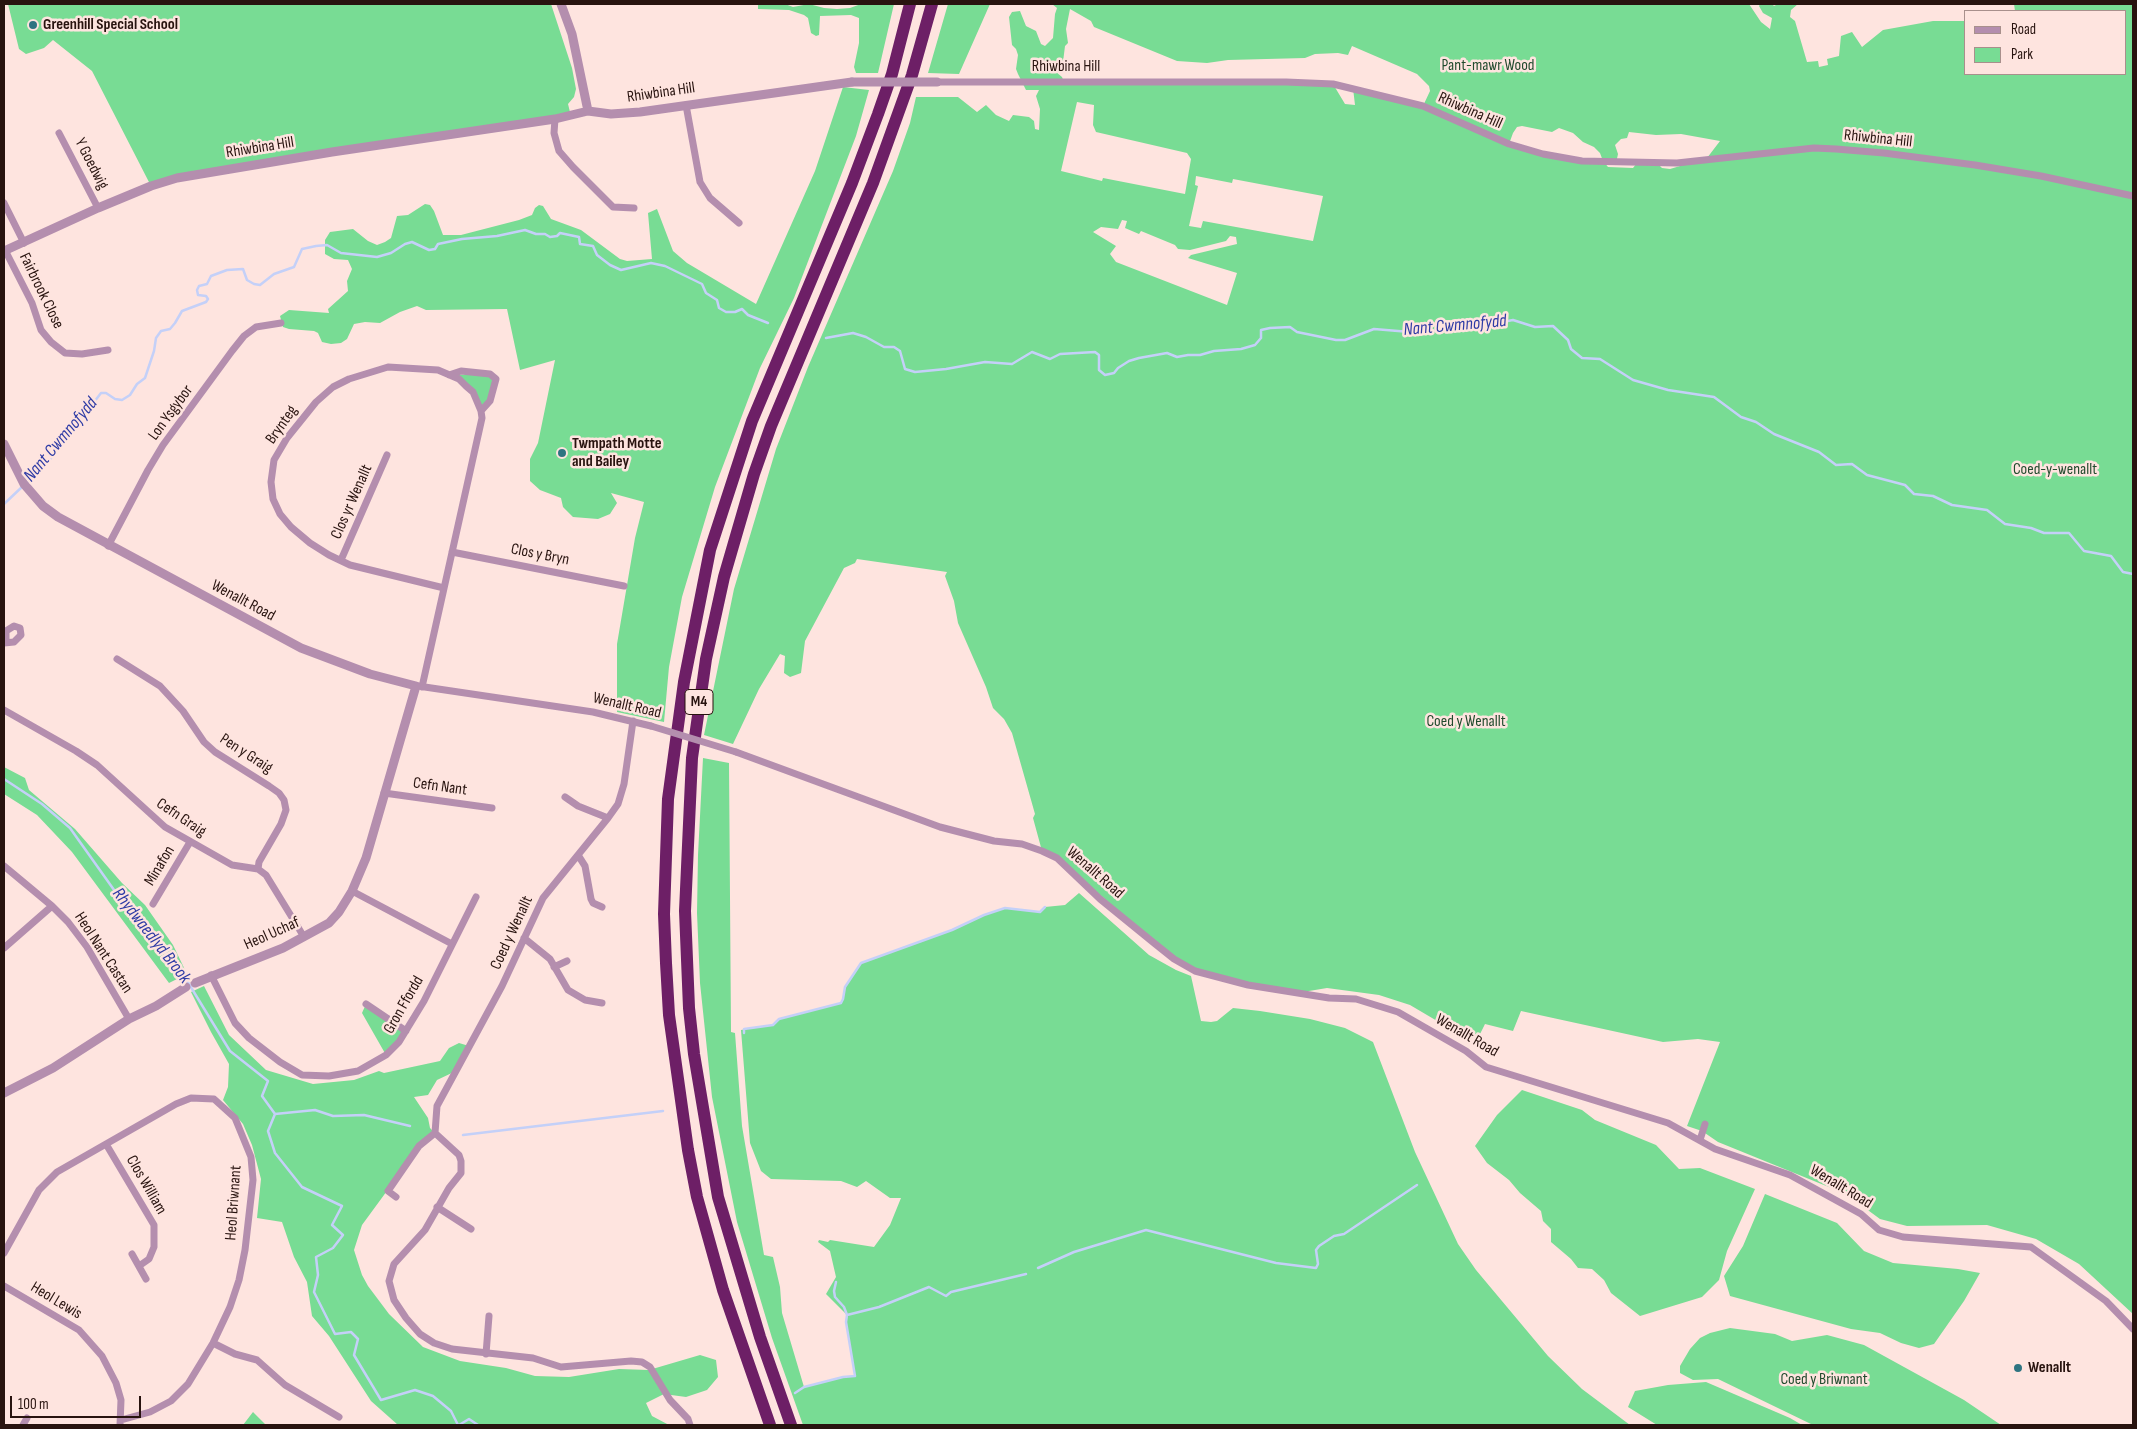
<!DOCTYPE html>
<html>
<head>
<meta charset="utf-8">
<style>
	body { margin:0 }
	#map { position:relative; width:2137px; height:1429px; overflow:hidden; background:#fee4df; font-family:"Sofia Sans Condensed",sans-serif }
	canvas { display:block }
	.frame { position:absolute; inset:0; border:5px solid #28130f; pointer-events:none }
	.legend { position:absolute; left:1964px; top:10px; width:162px; height:65px; box-sizing:border-box; background:#fee4df; border:1px solid #a8908c; margin:0; padding:6px 9px; list-style:none; font-size:15px; color:#28130f }
	.legend li { display:flex; align-items:center; gap:10px; height:25px }
	.legend b { width:25px; border:1px solid #a8908c }
	.scale { position:absolute; left:10px; top:1396px; width:131px; height:22px; box-sizing:border-box; border:2px solid #28130f; border-top:0; padding-left:6px; font-size:15px; line-height:18px; white-space:nowrap; color:#28130f; -webkit-text-stroke:4px #fee4df; paint-order:stroke }
</style>
</head>
<body>
<div id="map">
<canvas width="2137" height="1429"></canvas>
<div class="frame"></div>
<ul class="legend">
<li><b style="height:6px;background:#b48eae"></b>Road</li>
<li><b style="height:14px;background:#78dc94"></b>Park</li>
</ul>
<div class="scale">100 m</div>
</div>
<script>
const g = document.querySelector('canvas').getContext('2d');
g.lineJoin = 'round';
function paint(path, color) { g.fillStyle = color; g.fill(path, 'evenodd'); }
const toPath = rows => new Path2D(rows.map(r => 'M' + r).join(''));
function strokePath(path, color, width, dash) { g.strokeStyle = color; g.lineWidth = width; g.lineCap = dash ? 'butt' : 'round'; g.setLineDash(dash || []); g.stroke(path); }
function write(font, color, halo, rows, align = 'center') {
  g.font = font + ' "Sofia Sans Condensed",sans-serif'; g.lineWidth = 5; g.setLineDash([]); g.textBaseline = 'middle'; g.strokeStyle = halo; g.fillStyle = color; for (const [text, x, y, turn = 0] of rows) {
    g.save(); g.translate(x, y); g.rotate((+turn || 0) * Math.PI / 180); g.textAlign = isNaN(turn) ? turn : align; if (halo) g.strokeText(text, 0, 0); g.fillText(text, 0, 0); g.restore();
  }
}
paint(toPath([
	[8,4,551,4,572,68,576,89,574,97,568,104,571,116,151,186,92,71,53,40,44,48,26,54,19,49],
	[758,4,785,4,793,7,809,4,824,8,837,9,850,8,861,4,894,4,878,73,856,73,854,67,859,43,859,18,851,15,820,16,819,35,816,36,811,33,808,18,804,15,789,10,758,9],
	[948,4,990,4,959,74,928,73],
	[1052,4,1749,4,1761,22,1770,29,1772,18,1763,13,1759,6,1760,4,1772,4,1774,6,1778,4,1798,4,1791,10,1790,17,1795,21,1807,62,1818,61,1819,67,1828,65,1827,59,1839,56,1841,36,1852,32,1862,47,1883,30,1933,21,1966,21,1966,74,2126,74,2126,11,2015,11,2014,4,2133,4,2133,1314,2079,1264,2036,1239,1987,1225,1907,1226,1880,1219,1846,1194,1718,1142,1702,1131,1687,1126,1720,1042,1698,1039,1663,1042,1521,1011,1513,1031,1485,1024,1479,1036,1466,1038,1410,1005,1379,995,1327,988,1297,993,1219,978,1174,959,1076,874,1042,851,1033,818,1035,814,1012,733,1004,719,993,708,986,687,958,623,954,601,945,576,947,572,857,559,855,563,844,568,805,641,801,673,790,677,784,673,785,656,780,654,759,689,733,744,704,735,734,589,776,449,808,367,893,171,910,123,916,97,958,97,977,112,986,105,996,115,1009,121,1013,115,1029,117,1034,121,1035,129,1039,130,1040,109,1036,96,1039,90,1026,90,1018,74,1016,69,1018,55,1016,49,1012,45,1009,17,1012,12,1020,11,1026,26,1036,31,1041,44,1045,46,1053,38,1055,14,1057,8],
	[1070,9,1091,21,1094,27,1177,61,1207,63,1228,60,1305,58,1315,54,1338,53,1348,55,1352,46,1417,74,1429,86,1430,91,1423,106,1353,88,1355,105,1345,104,1333,84,1064,82,1062,77,1056,72,1056,68,1063,62,1065,46,1068,43,1066,29],
	[1077,102,1094,105,1093,125,1096,132,1187,153,1191,159,1185,194,1103,178,1102,181,1061,171],
	[1522,126,1552,132,1559,128,1573,133,1583,142,1594,147,1600,153,1603,161,1543,154,1509,144,1513,133,1517,127],
	[1629,132,1656,135,1681,134,1720,141,1707,158,1670,169,1662,168,1657,163,1637,163,1633,168,1608,167,1604,162,1616,163,1618,154,1615,145,1621,139,1627,138],
	[1196,176,1232,183,1233,179,1323,196,1313,241,1203,221,1201,228,1189,226,1198,186,1195,185],
	[1122,220,1127,221,1125,228,1139,234,1141,231,1175,245,1178,249,1190,250,1226,241,1230,236,1236,237,1237,244,1191,255,1188,258,1237,273,1227,305,1116,262,1110,254,1116,246,1093,232,1101,227,1118,229],
	[843,87,869,90,856,136,794,298,760,368,715,487,682,597,669,667,664,722,617,712,617,644,635,538,644,502,611,493,617,503,610,514,598,519,573,517,563,507,561,498,540,490,530,481,530,459,538,443,555,360,520,370,507,309,426,310,417,306,400,312,380,323,365,322,354,324,347,339,341,343,331,344,322,342,318,333,314,331,289,329,283,327,280,316,289,310,329,313,328,309,348,291,347,281,352,269,348,260,334,259,325,254,325,240,330,232,353,229,368,241,377,245,385,242,391,238,397,216,408,215,425,204,430,205,434,211,443,235,461,235,519,220,532,215,535,208,539,205,543,206,551,219,581,230,620,259,627,261,652,259,648,213,657,209,673,251,687,263,756,304,815,171],
	[490,374,496,379,490,401,481,411,473,392,449,375],
	[703,758,729,763,731,1032,735,1033,742,1126,764,1255,773,1257,780,1287,782,1313,804,1387,843,1377,855,1376,846,1322,847,1315,826,1294,836,1277,830,1251,818,1242,819,1240,828,1242,830,1240,874,1247,890,1225,901,1198,890,1198,866,1181,857,1187,841,1181,771,1179,761,1171,750,1143,741,1030,773,1025,779,1019,841,1003,843,999,845,987,861,963,952,930,984,915,1005,908,1040,912,1045,907,1065,905,1079,893,1149,955,1176,970,1191,976,1201,1021,1211,1022,1217,1021,1233,1008,1260,1011,1310,1019,1345,1028,1373,1042,1415,1152,1458,1244,1476,1270,1548,1356,1582,1389,1630,1425,803,1425,772,1338,737,1222,712,1097,700,983,697,913,698,855],
	[4,767,25,778,29,790,75,829,122,883,145,905,173,945,187,974,169,983,72,852,37,815,4,794],
	[204,986,229,1035,266,1070,313,1084,354,1080,379,1071,384,1073,440,1061,449,1048,459,1043,469,1046,456,1071,437,1080,428,1095,414,1097,428,1118,430,1128,435,1133,425,1139,362,1225,354,1250,362,1275,368,1286,389,1314,423,1347,460,1361,506,1368,535,1376,569,1377,619,1369,649,1370,700,1355,716,1360,718,1377,707,1390,686,1397,664,1394,646,1403,652,1416,669,1425,398,1425,371,1401,329,1336,312,1316,307,1282,294,1257,282,1222,257,1218,261,1179,252,1145,243,1124,223,1100,228,1087,229,1064,211,1032,191,992],
	[366,1004,406,1031,386,1055,362,1013],
	[1522,1090,1582,1110,1595,1120,1656,1145,1679,1169,1700,1168,1755,1189,1727,1251,1719,1280,1702,1297,1640,1316,1611,1293,1604,1280,1592,1269,1578,1268,1571,1259,1551,1242,1551,1229,1543,1221,1541,1211,1520,1193,1509,1180,1487,1163,1475,1146,1497,1115],
	[1765,1194,1837,1223,1864,1251,1893,1263,1958,1269,1980,1273,1964,1301,1934,1344,1919,1348,1901,1343,1880,1333,1851,1329,1730,1296,1724,1276,1743,1246],
	[1730,1328,1775,1334,1792,1341,1827,1335,1864,1345,1964,1400,2001,1425,1813,1425,1718,1379,1693,1380,1680,1373,1680,1366,1690,1349,1700,1338,1710,1333],
	[1706,1382,1790,1418,1802,1425,1657,1425,1628,1407,1635,1391,1668,1385],
	[253,1412,266,1425,243,1425]
]), '#78dc94');
strokePath(toPath([
	[826,338,853,333,866,337,884,347,894,347,900,351,905,369,915,372,946,369,985,362,1012,364,1032,352,1050,359,1060,354,1095,352,1099,355,1099,370,1105,375,1114,373,1118,368,1129,361,1139,358,1167,353,1177,357,1188,355,1200,355,1214,351,1241,349,1255,345,1261,338,1261,330,1270,328,1290,327,1297,332,1336,340,1345,340,1374,329,1410,332,1464,329,1513,320,1535,327,1553,326,1568,340,1571,349,1582,358,1600,359,1633,380,1668,390,1714,397,1741,417,1756,422,1774,434,1819,452,1836,465,1852,464,1867,475,1905,485,1914,494,1933,496,1952,505,1987,510,2005,524,2031,528,2044,533,2069,533,2084,551,2111,556,2123,572,2133,574],
	[27,483,45,466,101,393,106,393,115,399,122,400,130,395,137,384,145,378,154,351,156,338,161,331,170,329,175,323,182,311,206,302,208,299,206,296,198,295,197,290,199,286,207,284,211,276,227,270,243,269,247,280,254,284,260,285,274,274,294,267,302,249,316,246,327,245,341,253,377,257,391,253,405,244,412,242,429,250,435,249,438,244,462,239,497,236,525,230,536,234,545,234,550,237,557,236,560,233,579,237,580,244,593,246,597,255,610,265,621,270,651,263,665,266,702,284,706,293,717,300,719,308,726,312,735,312,742,309,748,315,768,323],
	[4,504,23,486],
	[4,779,42,804,70,828,124,904,181,971,230,1051,268,1081,262,1096,275,1114,268,1131,275,1153,302,1187,342,1206,332,1225,343,1235,333,1248,316,1257,318,1275,314,1292,335,1334,351,1332,358,1339,354,1355,381,1400,415,1390,433,1396,451,1411,458,1425],
	[744,1033,744,1029,773,1025,779,1019,841,1003,843,999,845,987,861,963,952,930,984,915,1005,908,1040,912,1045,907],
	[275,1114,315,1110,333,1116,364,1115,410,1126],
	[463,1135,663,1111],
	[1038,1268,1074,1252,1146,1230,1276,1263,1316,1268,1318,1264,1316,1250,1319,1246,1334,1236,1344,1234,1417,1185],
	[847,1315,879,1307,929,1287,946,1296,951,1292,1026,1274],
	[795,1393,804,1387,843,1377,855,1376,846,1322,847,1315,844,1307,835,1297,834,1291,836,1282],
	[459,1425,469,1419,478,1425]
]), '#c4d0f8', 2.5);
strokePath(toPath([
	[937,82,1286,82,1333,84,1423,106,1509,144,1543,154,1582,161,1677,163,1814,148,1836,149,1884,153,1975,165,2041,176,2133,196],
	[686,105,700,182,710,198,739,223],
	[555,119,554,133,559,151,573,167,613,207,634,208],
	[59,133,98,208],
	[4,203,24,243],
	[5,250,32,303,41,330,51,342,65,353,82,354,108,350],
	[449,375,461,371,490,374,496,379,490,401,481,411],
	[108,546,148,470,163,445,232,351,244,336,256,327,281,323],
	[452,552,624,586],
	[341,560,387,455],
	[4,643,14,642,21,635,20,628,14,626,6,631,6,641],
	[117,659,160,686,183,711,204,742,215,752,269,786,279,793,284,800,286,810,281,824,259,862,258,869],
	[418,686,593,712,651,726],
	[422,687,482,418,481,411,473,392,466,386,459,379,438,370,388,367,349,379,333,387,316,402,287,438,274,460,271,482,273,499,280,514,291,527,310,543,329,555,350,565,444,588],
	[4,710,76,751,97,765,165,827,232,865,258,869,266,875,304,937],
	[633,721,624,784,618,804,608,818,543,898,502,986,437,1106,435,1133,459,1155,461,1161,461,1173,449,1188,425,1230,394,1264,389,1281,394,1300,406,1318,420,1334,434,1343,452,1349,533,1358,561,1367,631,1361,642,1362,650,1367,670,1400,688,1419,690,1425],
	[736,752,940,827,994,841,1022,844,1042,851,1057,858,1100,899,1154,943,1174,959,1195,971,1248,985,1329,998,1356,999,1398,1012,1466,1051,1486,1067,1668,1123,1715,1149,1790,1175,1861,1214,1879,1230,1903,1237,2031,1247,2106,1301,2133,1329],
	[384,793,492,808],
	[565,797,578,806,608,818],
	[578,855,585,866,591,899,593,903,602,907],
	[4,866,52,906,68,922,87,947,129,1019],
	[352,891,452,944],
	[153,904,190,842],
	[524,938,550,959,568,990,585,1000,602,1003],
	[4,948,52,906],
	[554,967,567,961],
	[211,975,235,1023,249,1038,280,1062,302,1075,329,1076,358,1071,386,1055,399,1042,424,1001,476,897],
	[366,1004,406,1031],
	[1700,1140,1705,1124],
	[106,1144,154,1225,154,1247,149,1259,139,1266],
	[396,1197,388,1191,419,1146,435,1133],
	[437,1207,471,1229],
	[4,1253,39,1190,57,1172,176,1104,191,1098,214,1099,235,1118,251,1157,253,1180,245,1250,239,1280,230,1307,213,1343,188,1384,171,1401,150,1412,121,1420],
	[132,1254,146,1279],
	[4,1286,79,1330,102,1356,116,1383,121,1400,120,1425],
	[213,1343,235,1354,257,1360,285,1385,339,1417],
	[486,1354,489,1316],
	[23,1425,27,1418]
]), '#b48eae', 7);
strokePath(toPath([
	[561,4,572,34,588,111],
	[4,251,98,208,151,186,177,178,332,152,555,119,588,111,611,114,640,112,852,82],
	[4,444,24,484,43,506,58,517,301,648,370,674,416,686,366,858,352,891,339,912,329,923,283,948,195,983],
	[4,1093,53,1068,129,1019,156,1006,186,987]
]), '#b48eae', 9);
strokePath(toPath([
	[770,1425,723,1290,697,1197,688,1150,669,1015,666,963,664,914,668,799,684,682,710,550,752,421,852,183,878,114,892,74,910,4],
	[791,1425,760,1337,718,1197,694,1054,689,1008,685,911,692,758,706,659,724,577,754,474,771,426,873,183,912,75,932,4]
]), '#6d1f66', 12);
strokePath(toPath([
	[651,726,736,752]
]), '#b48eae', 7);
strokePath(toPath([
	[852,82,937,82]
]), '#b48eae', 9);
for (const [x, y, r, color] of [
	[33,25,5,"#2e7481"],
	[562,453,5,"#2e7481"],
	[2018,1368,5,"#2e7481"]
]) { const dot = new Path2D(); dot.arc(x, y, r, 0, 2 * Math.PI); g.fillStyle = color; g.fill(dot); strokePath(dot, '#fee4df', 2); }
for (const [x, y, w] of [
	[699,702,28]
]) { const box = new Path2D(); box.roundRect(x - w / 2, y - 12.5, w, 25, 4); g.fillStyle = '#fee4df'; g.fill(box); strokePath(box, '#28130f', 1); }
write('bold 15px', '#28130f', null, [
	["M4",699,702]
]);
write('bold 16px', '#28130f', '#fee4df', [
	["Greenhill Special School",43,25],
	["Twmpath Motte",572,444],
	["and Bailey",572,462],
	["Wenallt",2028,1368]
], 'left');
write('16px', '#214a2d', '#fee4df', [
	["Pant-mawr Wood",1488,66],
	["Coed-y-wenallt",2055,470],
	["Coed y Wenallt",1466,722],
	["Coed y Briwnant",1824,1380]
]);
write('16px', '#28130f', '#fee4df', [
	["Rhiwbina Hill",1066,67],
	["Rhiwbina Hill",661,93,-8],
	["Rhiwbina Hill",1470,111,24],
	["Rhiwbina Hill",1878,139,6],
	["Rhiwbina Hill",260,148,-9],
	["Y Goedwig",91,164,63],
	["Fairbrook Close",41,291,64],
	["Lon Ysgybor",171,413,-54],
	["Brynteg",282,425,-55],
	["Clos yr Wenallt",352,502,-66],
	["Clos y Bryn",540,555,11],
	["Wenallt Road",243,601,28],
	["Wenallt Road",627,706,13],
	["Pen y Graig",246,754,33],
	["Cefn Nant",440,787,8],
	["Cefn Graig",181,818,34],
	["Minafon",160,866,-59],
	["Wenallt Road",1095,873,41],
	["Coed y Wenallt",512,933,-65],
	["Heol Uchaf",272,934,-24],
	["Heol Nant Castan",103,953,57],
	["Gron Ffordd",404,1005,-60],
	["Wenallt Road",1467,1036,30],
	["Clos William",146,1185,60],
	["Wenallt Road",1841,1187,31],
	["Heol Briwnant",234,1203,-86],
	["Heol Lewis",56,1301,31]
]);
write('italic 18px', '#2e3ba5', '#fee4df', [
	["Nant Cwmnofydd",1455,326,-5],
	["Nant Cwmnofydd",61,440,-50],
	["Rhydwaedlyd Brook",151,936,52]
]);
</script>
</body>
</html>
